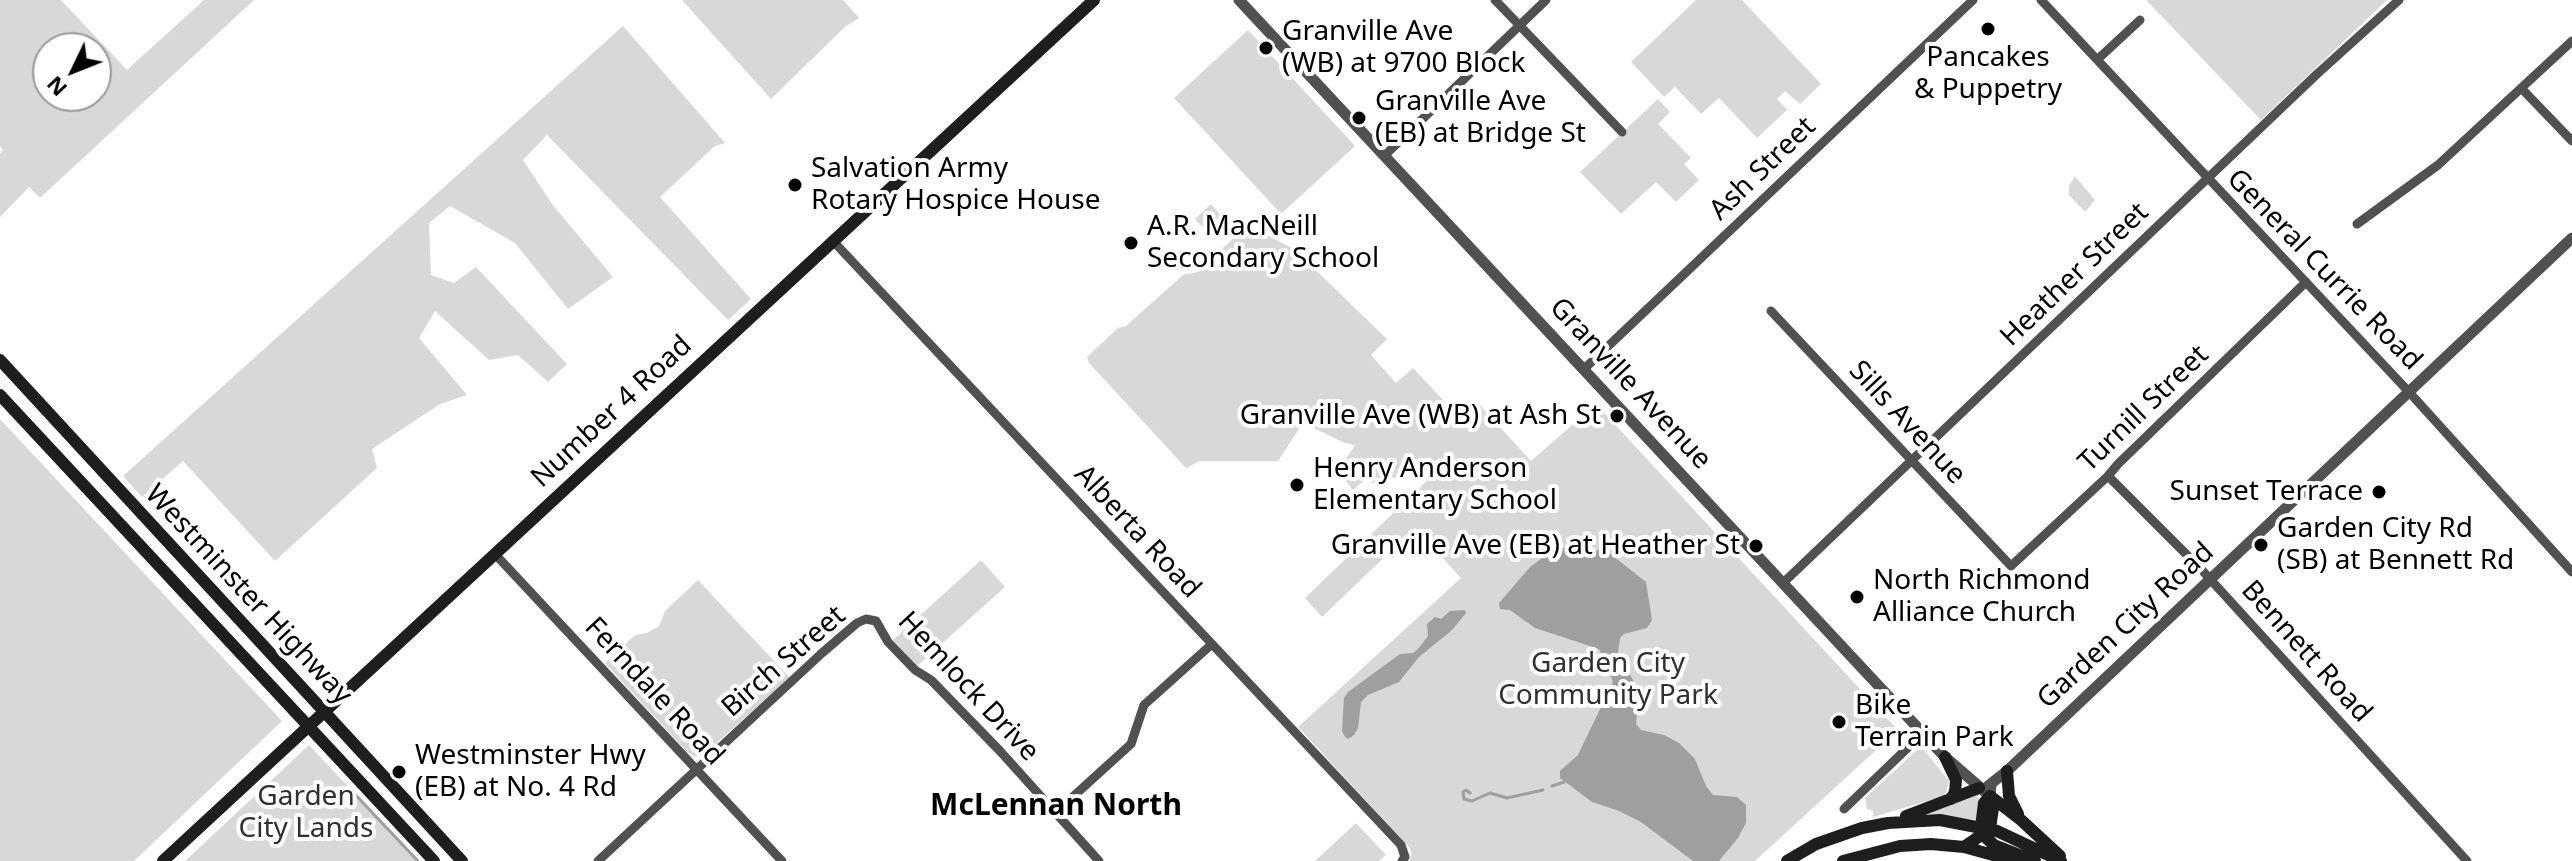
<!DOCTYPE html>
<html>
<head>
<meta charset="utf-8">
<style>
	body { margin:0 }
	#map { position:relative; width:2572px; height:861px; overflow:hidden; background:#fff; font-family:"Noto Sans",sans-serif }
	canvas { display:block }
	.north { position:absolute; left:32px; top:32px; width:80px; height:80px; box-sizing:border-box; background:#fff; border:2px solid #999; border-radius:50%; rotate:227deg; font-size:22px; font-weight:700; line-height:32px; text-align:center; color:#000 }
	.north::after { content:''; display:block; margin:auto; width:28px; height:36px; background:#000; clip-path:polygon(50% 0,100% 100%,50% 72%,0 100%) }
</style>
</head>
<body>
<div id="map">
<canvas width="2572" height="861"></canvas>
<div class="north">N</div>
</div>
<script>
const g = document.querySelector('canvas').getContext('2d');
g.lineJoin = 'round';
function paint(path, color) { g.fillStyle = color; g.fill(path, 'evenodd'); }
const toPath = rows => new Path2D(rows.map(r => 'M' + r).join(''));
function strokePath(path, color, width, dash) { g.strokeStyle = color; g.lineWidth = width; g.lineCap = dash ? 'butt' : 'round'; g.setLineDash(dash || []); g.stroke(path); }
function write(font, color, halo, rows, align = 'center') {
  g.font = font + ' "Noto Sans",sans-serif'; g.lineWidth = 8; g.setLineDash([]); g.textBaseline = 'middle'; g.strokeStyle = halo; g.fillStyle = color; for (const [text, x, y, turn = 0] of rows) {
    g.save(); g.translate(x, y); g.rotate((+turn || 0) * Math.PI / 180); g.textAlign = isNaN(turn) ? turn : align; if (halo) g.strokeText(text, 0, 0); g.fillText(text, 0, 0); g.restore();
  }
}
paint(toPath([
	[0,0,61,0,127,70,204,0,254,0,40,198,29,187,0,217,0,153,3,150,0,146],
	[96,48,96,96,48,96,48,48],
	[682,0,843,0,859,18,846,26,771,99],
	[1696,0,1742,0,1821,84,1800,104,1785,91,1777,99,1787,110,1757,138,1719,98,1701,114,1675,87,1664,97,1631,62],
	[2146,0,2387,0,2261,120],
	[623,26,725,143,715,146,660,197,751,299,728,320,547,135,523,160,552,204,613,277,568,309,515,243,450,206,429,223,431,275,454,283,476,267,567,364,548,382,518,355,489,360,435,311,419,338,467,395,440,404,372,449,377,468,275,561,183,461,142,497,123,476],
	[1248,30,1355,146,1281,214,1174,98],
	[1658,99,1670,112,1658,124,1691,158,1684,164,1699,180,1676,202,1656,182,1621,214,1580,172],
	[2075,176,2095,200,2085,212,2069,195,2069,186],
	[1211,204,1230,226,1214,240,1195,219],
	[1247,225,1294,249,1387,339,1371,355,1396,383,1413,368,1462,420,1479,404,1531,461,1596,404,1898,730,1755,861,1409,861,1412,854,1409,847,1298,727,1461,578,1415,528,1322,617,1305,598,1440,468,1423,481,1409,465,1395,478,1388,476,1375,484,1367,478,1353,490,1344,479,1340,468,1355,445,1345,443,1303,423,1278,461,1200,461,1186,468,1089,363,1087,357,1118,328,1126,326,1183,275,1198,272],
	[0,419,282,721,134,861,0,861],
	[981,560,1005,587,917,666,893,640],
	[698,580,790,678,703,755,696,757,688,753,605,663,635,635,647,633,659,626,665,611],
	[309,745,418,861,185,861],
	[1919,748,1925,751,1949,781,1946,793,1941,797,1873,817,1873,811,1867,809,1865,798],
	[1977,795,1980,801,1977,820,1928,814],
	[1356,823,1386,855,1379,861,1315,861]
]), '#d8d8d8');
paint(toPath([
	[1575,546,1608,552,1646,582,1652,620,1647,628,1624,634,1620,638,1618,653,1639,691,1636,724,1641,730,1664,735,1679,743,1695,759,1706,786,1713,795,1737,797,1746,805,1746,823,1738,838,1719,861,1693,861,1641,822,1619,811,1592,802,1560,778,1560,771,1578,755,1613,682,1599,649,1535,628,1510,610,1500,609,1499,603,1530,567,1545,556,1559,549],
	[1465,610,1466,613,1451,631,1419,657,1399,682,1368,695,1361,702,1358,728,1354,735,1348,739,1345,737,1342,731,1344,698,1348,692,1400,654,1413,653,1418,649,1428,636,1427,624,1435,617,1441,619,1450,611]
]), '#9f9f9f');
strokePath(toPath([
	[1552,786,1564,782],
	[350,789,418,861],
	[1470,793,1466,790,1463,792,1464,799,1472,801,1490,793,1507,798,1543,790]
]), '#9f9f9f', 3);
strokePath(toPath([
	[1495,0,1622,132],
	[2041,0,2409,392,2572,572],
	[2098,59,2140,20],
	[2522,89,2572,141],
	[1384,156,1546,0],
	[2357,224,2438,165,2572,41],
	[833,241,1401,845,1405,857,1402,861],
	[1771,311,2011,566,2108,476,2118,464,2306,282],
	[1583,370,1973,0],
	[2108,476,2200,568,2467,861],
	[494,553,782,861],
	[1783,583,2316,75,2399,0],
	[1844,809,1923,733],
	[1055,813,1131,744,1144,705,1212,644],
	[598,861,822,653,857,623,866,619,876,621,888,642,915,670,931,680,1000,751,1099,861]
]), '#515151', 9);
strokePath(toPath([
	[1239,0,1945,757,1990,796,1991,785],
	[1988,786,2007,771,2572,238]
]), '#515151', 11);
strokePath(toPath([
	[0,360,462,861],
	[0,395,434,861],
	[1945,757,1956,780,1955,792,1951,799],
	[2007,771,2009,796,2018,814],
	[1990,796,1984,803,1981,827,1983,835,1994,845,2035,861],
	[1990,796,2021,820,2060,856],
	[1906,816,1979,788],
	[1964,847,1990,829,1993,808,1990,796],
	[163,861,1094,0],
	[1787,861,1816,844,1862,828,1888,823,1940,820,1997,831,2061,861],
	[1843,861,1900,846,1931,844,1964,847,2015,861]
]), '#1e1e1e', 12);
for (const [x, y, r, color] of [
	[1988,29,8,"#000"],
	[1266,48,8,"#000"],
	[1359,118,8,"#000"],
	[795,185,8,"#000"],
	[1131,243,8,"#000"],
	[1617,416,8,"#000"],
	[1297,485,8,"#000"],
	[2379,492,8,"#000"],
	[2261,545,8,"#000"],
	[1756,546,8,"#000"],
	[1857,597,8,"#000"],
	[1839,722,8,"#000"],
	[399,772,8,"#000"]
]) { const dot = new Path2D(); dot.arc(x, y, r, 0, 2 * Math.PI); g.fillStyle = color; g.fill(dot); strokePath(dot, '#fff', 3); }
write('28px', '#000', '#fff', [
	["Granville Ave",1282,32],
	["(WB) at 9700 Block",1282,64],
	["Pancakes",1988,58,"center"],
	["& Puppetry",1988,90,"center"],
	["Granville Ave",1375,102],
	["(EB) at Bridge St",1375,134],
	["Salvation Army",811,169],
	["Rotary Hospice House",811,201],
	["A.R. MacNeill",1147,227],
	["Secondary School",1147,259],
	["Granville Ave (WB) at Ash St",1601,416,"right"],
	["Henry Anderson",1313,469],
	["Elementary School",1313,501],
	["Sunset Terrace",2363,492,"right"],
	["Garden City Rd",2277,529],
	["(SB) at Bennett Rd",2277,561],
	["Granville Ave (EB) at Heather St",1740,546,"right"],
	["North Richmond",1873,581],
	["Alliance Church",1873,613],
	["Bike",1855,706],
	["Terrain Park",1855,738],
	["Westminster Hwy",415,756],
	["(EB) at No. 4 Rd",415,788]
], 'left');
write('28px', '#000', '#fff', [
	["Ash Street",1763,169,-44],
	["General Currie Road",2324,270,46],
	["Heather Street",2075,275,-44],
	["Granville Avenue",1630,384,47],
	["Turnill Street",2144,409,-44],
	["Number 4 Road",612,412,-43],
	["Sills Avenue",1907,423,47],
	["Alberta Road",1137,532,47],
	["Westminster Highway",248,595,47],
	["Garden City Road",2126,626,-43],
	["Bennett Road",2306,652,48],
	["Birch Street",784,662,-41],
	["Hemlock Drive",968,687,47],
	["Ferndale Road",654,692,47]
]);
write('28px', '#2f2f2f', '#fff', [
	["Garden City",1608,664],
	["Community Park",1608,696],
	["Garden",306,797],
	["City Lands",306,829]
]);
write('bold 30px', '#000', '#fff', [
	["McLennan North",1056,806]
]);
</script>
</body>
</html>
